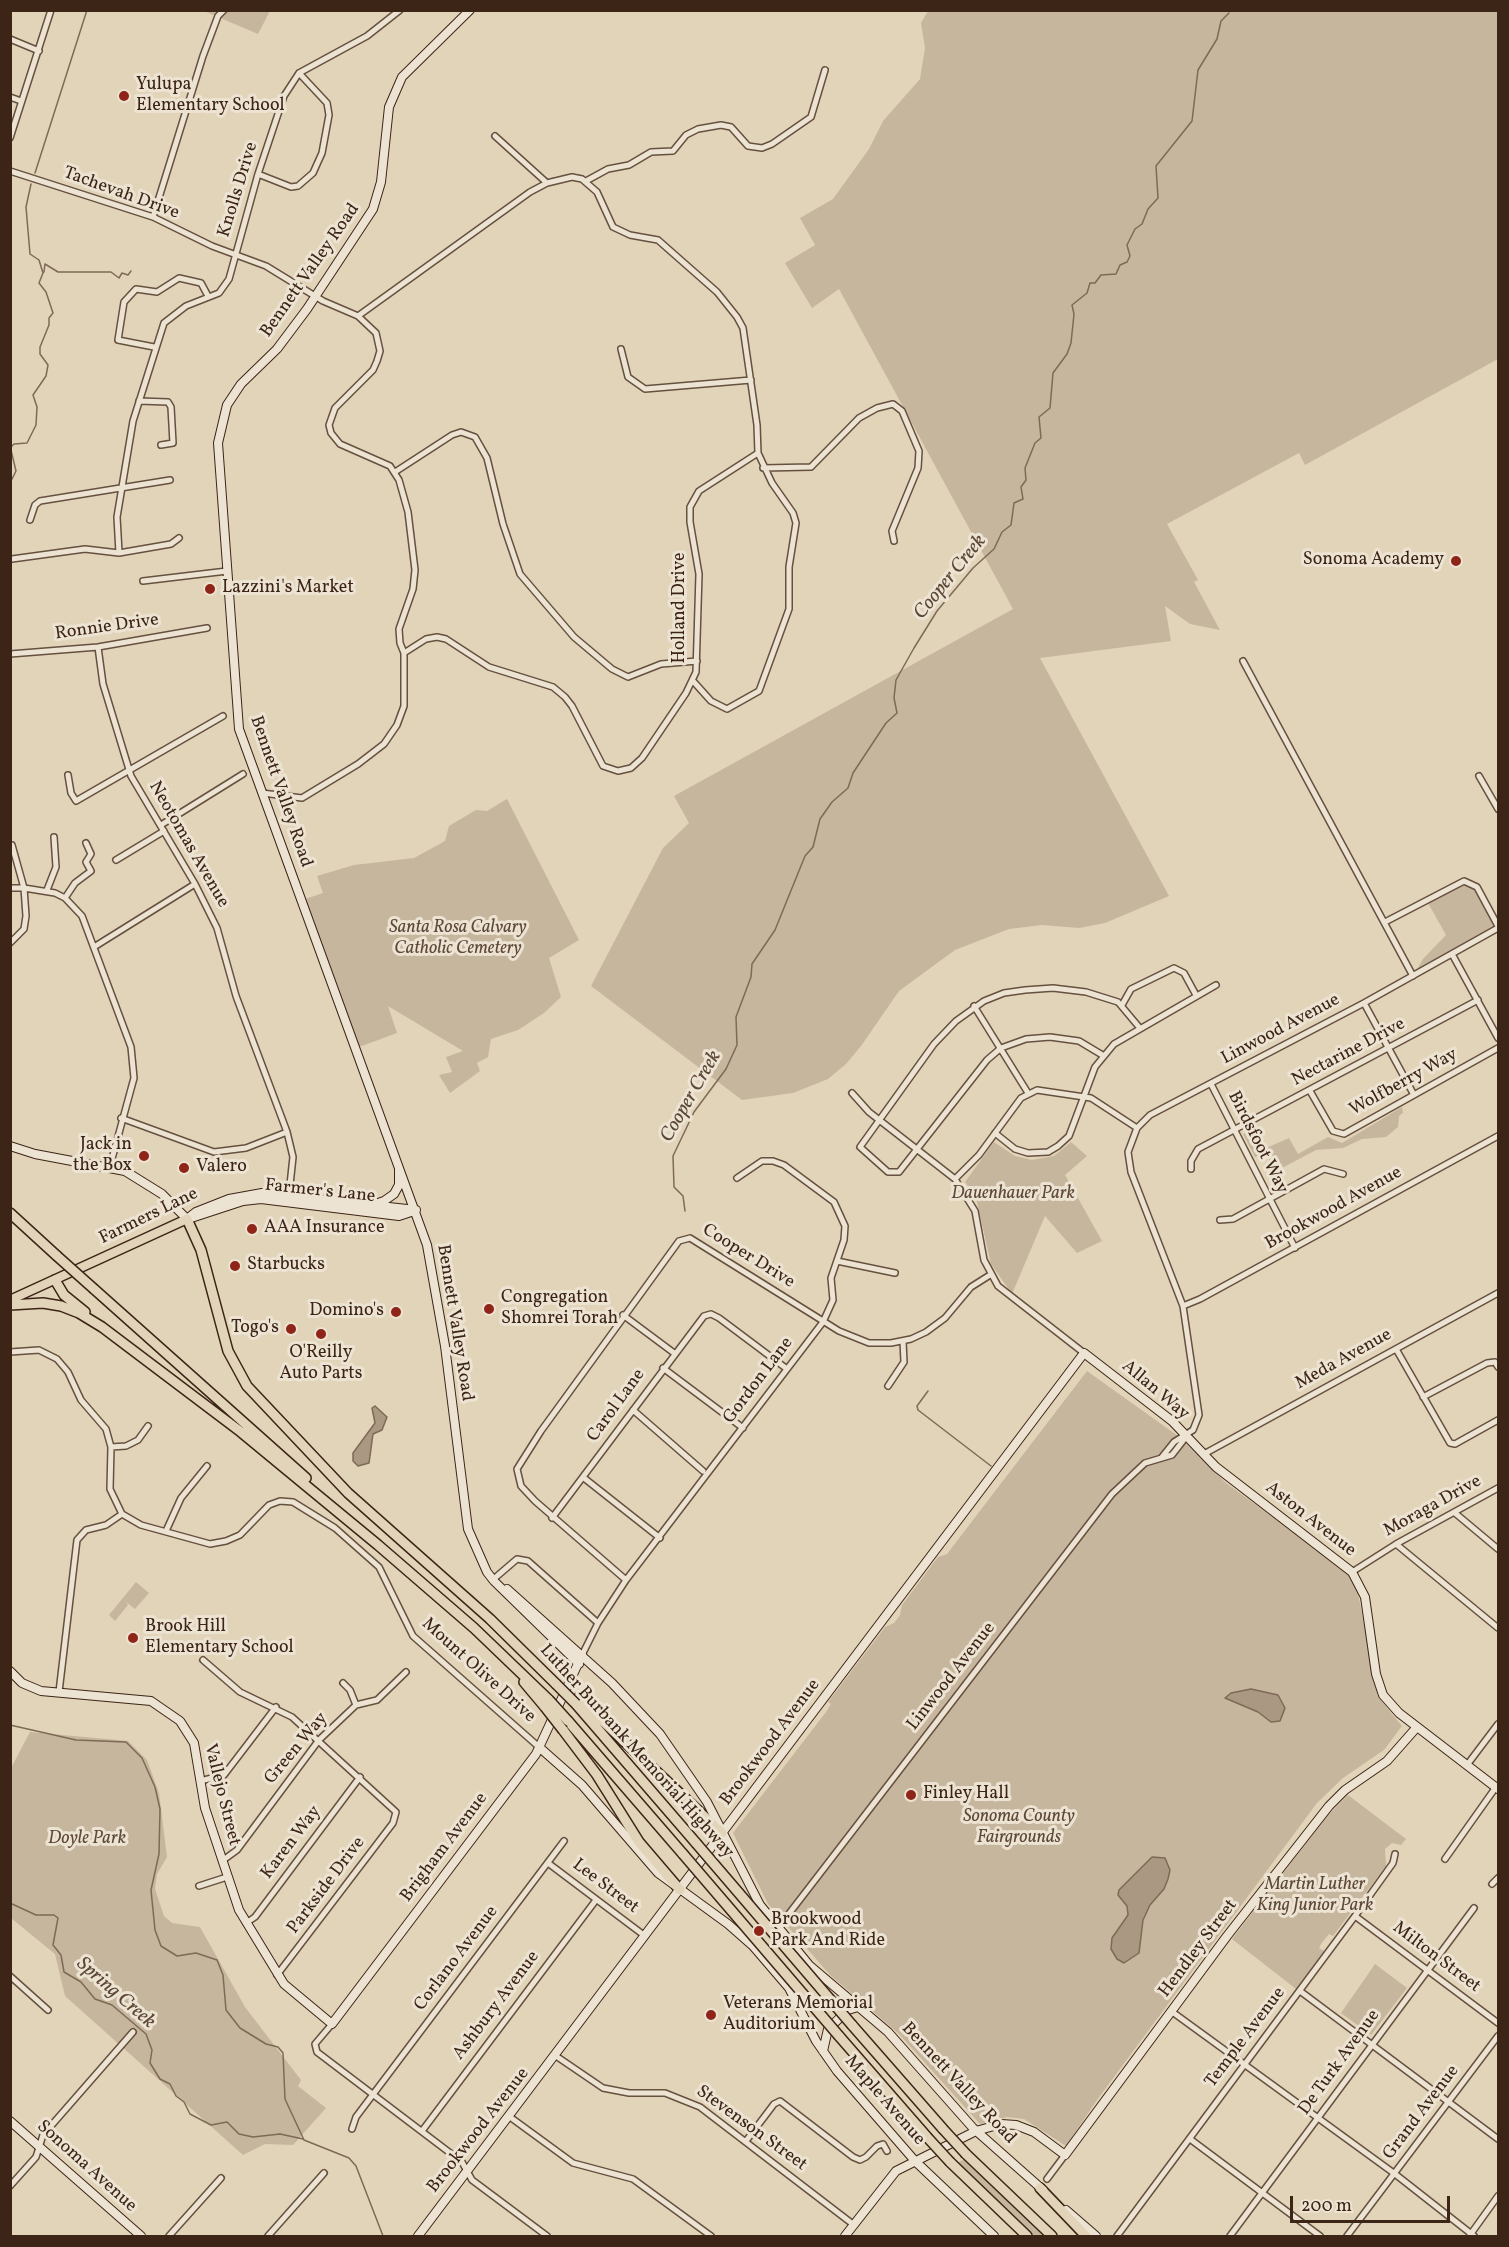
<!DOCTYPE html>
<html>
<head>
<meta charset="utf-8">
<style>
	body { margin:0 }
	#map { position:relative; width:1509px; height:2247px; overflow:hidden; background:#e2d4b9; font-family:Vollkorn,serif }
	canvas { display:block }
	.frame { position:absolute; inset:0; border:12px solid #3c2416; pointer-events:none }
	.scale { position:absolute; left:1290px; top:2196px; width:160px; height:27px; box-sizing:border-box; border:3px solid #3c2416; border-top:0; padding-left:8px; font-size:18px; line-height:21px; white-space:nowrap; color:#3c2416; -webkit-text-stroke:4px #ece3d2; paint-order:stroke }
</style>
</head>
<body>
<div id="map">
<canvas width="1509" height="2247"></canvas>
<div class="frame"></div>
<div class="scale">200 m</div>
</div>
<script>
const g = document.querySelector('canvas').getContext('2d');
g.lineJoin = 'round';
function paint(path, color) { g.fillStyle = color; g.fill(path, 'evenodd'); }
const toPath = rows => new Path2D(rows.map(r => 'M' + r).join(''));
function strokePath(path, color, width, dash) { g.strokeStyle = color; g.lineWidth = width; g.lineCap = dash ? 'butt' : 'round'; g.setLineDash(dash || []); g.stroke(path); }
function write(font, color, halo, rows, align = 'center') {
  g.font = font + ' Vollkorn,serif'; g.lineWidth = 6; g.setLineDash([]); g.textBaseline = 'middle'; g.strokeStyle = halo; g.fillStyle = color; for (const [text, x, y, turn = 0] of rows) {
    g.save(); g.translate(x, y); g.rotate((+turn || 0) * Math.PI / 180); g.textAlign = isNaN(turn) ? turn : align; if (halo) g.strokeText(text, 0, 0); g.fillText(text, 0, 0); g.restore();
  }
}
paint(toPath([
	[204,11,270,11,258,34],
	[928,11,1498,11,1498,359,1305,465,1299,453,1167,524,1198,580,1194,582,1220,630,1190,624,1165,606,1171,641,1040,658,1169,896,1105,923,1079,928,1042,925,1009,929,955,950,899,991,861,1046,846,1064,828,1079,793,1093,742,1100,591,986,663,848,689,823,674,796,1013,609,839,289,812,308,785,263,815,245,800,218,833,199,869,149,883,121,920,79,925,48,921,23],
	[507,799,579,940,549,958,561,997,544,1013,518,1030,491,1039,488,1057,477,1063,480,1071,450,1093,439,1075,452,1072,446,1057,463,1051,388,1006,397,1033,359,1047,305,899,323,893,317,876,354,865,414,858,445,841,449,826,476,810,487,811],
	[1464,884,1475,890,1496,927,1416,971,1423,959,1446,935,1428,903],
	[1402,1107,1403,1113,1399,1116,1398,1127,1386,1137,1362,1139,1343,1148,1316,1150,1284,1167,1273,1164,1263,1153,1255,1157,1243,1134,1248,1131,1258,1149,1262,1150,1289,1138,1298,1154,1328,1137,1342,1143],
	[994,1142,1015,1156,1032,1160,1054,1156,1071,1142,1087,1156,1065,1175,1102,1241,1077,1253,1045,1216,1012,1294,991,1264,976,1198,965,1182],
	[1087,1371,1178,1436,1226,1483,1347,1571,1357,1588,1378,1697,1402,1726,1384,1750,1343,1778,1317,1803,1097,2100,1066,2146,1024,2119,1007,2117,980,2124,899,2034,830,1975,768,1904,733,1833,826,1712,831,1704,828,1702,885,1627,894,1623,900,1615,902,1605,938,1557,947,1554],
	[136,1582,149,1593,135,1609,126,1602,128,1605,115,1621,109,1615],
	[30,1732,128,1741,147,1760,159,1793,167,1857,157,1874,155,1889,164,1916,172,1923,200,1927,245,2007,301,2080,298,2086,326,2108,293,2145,265,2144,243,2155,65,1996,55,1954,11,1918,10,1770],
	[1348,1795,1406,1839,1401,1845,1392,1843,1385,1849,1386,1866,1333,1936,1329,1934,1321,1944,1319,1948,1324,1951,1296,1989,1232,1939,1329,1814],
	[1375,1964,1407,1988,1371,2035,1341,2013],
	[965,2159,1016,2209,1046,2236,1033,2236,1020,2225,957,2163]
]), '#c6b69d');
const water = toPath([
	[375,1406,387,1417,382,1430,373,1434,369,1463,358,1466,353,1461,353,1453,375,1423,372,1408,375,1406],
	[1251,1689,1278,1695,1285,1708,1280,1721,1271,1722,1258,1712,1225,1698,1231,1693,1251,1689],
	[1152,1857,1165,1858,1170,1870,1168,1879,1164,1889,1150,1905,1143,1920,1139,1953,1124,1963,1117,1959,1111,1949,1112,1938,1128,1915,1127,1906,1118,1895,1119,1890,1152,1857]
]);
paint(water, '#aa9882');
strokePath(water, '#7e6a57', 1.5);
strokePath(toPath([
	[35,173,87,10],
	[44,272,45,264,58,272,111,272,119,278,122,273,128,275,131,271],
	[10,448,14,444,27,443,36,425,37,407,33,395,46,376,48,365,40,354,40,347,49,325,49,318,53,313,46,292,39,283,43,273,39,260,30,254,26,207,31,184],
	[10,483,16,471,11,450],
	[685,1211,683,1196,674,1187,673,1156,694,1112,726,1069,737,1045,736,1017,751,977,752,964,775,930,805,856,813,847,820,819,832,802,848,788,853,773,886,723,897,713,894,698,896,680,914,648,937,611,973,568,994,549,1002,532,1011,525,1014,503,1023,499,1021,487,1026,480,1025,468,1035,443,1041,438,1039,417,1050,408,1053,373,1067,354,1071,343,1074,314,1072,305,1087,293,1090,283,1095,283,1101,275,1116,274,1120,265,1127,262,1130,256,1127,245,1135,229,1142,224,1148,209,1158,198,1156,166,1192,121,1198,70,1217,39,1221,21,1229,13],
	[928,1391,917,1406,918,1410,991,1466],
	[10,1725,76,1740,126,1742,142,1758,155,1787,160,1809,159,1854,151,1890,155,1930,161,1946,177,1956,196,1953,217,1960,223,1975,226,2010,240,2028,266,2044,278,2047,283,2053,285,2099,304,2140,349,2158,356,2166,383,2236],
	[10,1903,36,1915,54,1915,58,1918,53,1945,61,1955,64,1972,81,1982,95,1999,112,2005,146,2034,152,2050,150,2063,160,2079,170,2084,176,2096,184,2102,190,2114,211,2125,227,2122,239,2134,253,2137,280,2134,303,2139]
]), '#7e6a57', 1.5);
const street = toPath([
	[10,39,39,51],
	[10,97,21,101],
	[495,136,547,183],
	[10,138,51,10],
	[10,171,153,217,212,246,266,266,323,301,358,316,376,333,380,351,377,361,373,370,335,408,329,425,331,433,340,444,390,466,399,480,408,512,415,570,413,589,399,629,400,643,404,653,404,706,397,725,384,744,358,764,302,798,262,793],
	[258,174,291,187,298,186,313,173,322,153,329,115,327,103,299,73],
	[586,181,608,169,629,165,651,152,673,151,686,135,698,129,721,125,731,127,748,146,762,148,772,144,811,117,825,70],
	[153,217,203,56,218,16,224,10],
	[358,316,530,192,547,183,572,177,582,179,597,192,613,227,630,235,658,240,717,292,737,317,743,328,757,425,758,453,699,491,690,507,690,522,699,574,696,672,686,693,642,758,631,768,618,771,603,766,572,706,565,697,553,687,489,667,446,639,437,637,426,639,404,653],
	[154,347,118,340,124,302,136,289,157,292,179,278,201,283,208,296],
	[621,349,628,377,645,389,751,380],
	[139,401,168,402,171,407,173,443,161,445],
	[763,468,811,467,859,418,877,408,893,404,902,411,919,451,918,468,892,531,894,541],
	[395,472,452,435,461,432,475,437,487,458,503,524,520,574,574,637,612,669,628,677,661,664,697,661],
	[30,520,35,505,40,501,170,480],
	[119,553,117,517,133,421,164,323,186,306,219,293,229,279,258,174,284,96,299,73,367,36,400,10],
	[12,559,85,549,119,553,171,544,179,538],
	[143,581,227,571],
	[98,647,103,684,131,776,195,884,217,928,236,996,287,1132,293,1157,289,1194],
	[10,654,98,647,207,628],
	[1243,661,1413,976],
	[693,681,711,701,727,709,759,691,789,609,789,567,796,523,793,513,772,483,758,453],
	[68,775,71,793,76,801,223,716],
	[1479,776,1498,809],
	[161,825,243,774],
	[12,845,24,888,55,893,65,898,82,916,131,1047,134,1078,110,1166],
	[116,860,164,831],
	[10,888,24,888,26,916,24,929,10,943],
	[47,890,56,867,54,837],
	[65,898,75,883,91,871,86,862,91,854,86,843],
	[1385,922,1464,881,1477,887,1498,926],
	[94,947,195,884],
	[1452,954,1498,1038],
	[1364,1003,1414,1095],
	[1122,1005,1131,989,1174,968,1184,973,1196,995],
	[974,1006,1028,1093],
	[1104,1056,1079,1041,1050,1037,1026,1039,1001,1048,987,1060,899,1172,888,1172,860,1147,934,1044,956,1021,984,1001,1004,993,1025,990,1053,988,1086,992,1118,1002,1139,1027],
	[1211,1084,1295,1248],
	[1310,1091,1333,1131,1344,1134,1498,1048],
	[852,1093,869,1112,955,1179,975,1211,984,1260,998,1286,1084,1353],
	[121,1118,214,1152,246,1148,287,1132],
	[995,1133,1015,1149,1028,1153,1048,1152,1058,1146,1069,1136,1095,1067,1114,1044,1216,985],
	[1191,1169,1191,1161,1198,1149,1478,1000],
	[955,1179,979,1155,1021,1098,1037,1090,1091,1098,1137,1128],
	[1220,1220,1233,1219,1324,1169,1343,1174],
	[837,1261,895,1273],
	[1183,1306,1200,1299,1498,1136],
	[623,1315,674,1353],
	[1396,1349,1450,1443,1455,1444,1498,1420],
	[10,1352,39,1350,57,1359,68,1372,81,1400,106,1429,111,1447,110,1489,122,1514,141,1525,210,1544,226,1541,240,1535,269,1505,280,1501,293,1502,335,1528,379,1567,413,1636,539,1747],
	[663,1368,743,1428],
	[888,1386,904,1362,903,1341],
	[1423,1397,1487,1363,1495,1362,1498,1367],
	[633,1410,703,1471],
	[111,1447,126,1446,138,1440,148,1426],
	[1204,1454,1498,1293],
	[1162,1457,1174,1442,1193,1430,1199,1415,1183,1306,1131,1172,1128,1152,1137,1128,1150,1115,1364,1003,1498,928],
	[584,1478,660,1538],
	[1455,1513,1498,1549],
	[552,1518,704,1316,711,1314,719,1318,787,1369],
	[166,1531,181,1498,207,1466],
	[1396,1544,1498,1628],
	[1352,1572,1396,1544,1498,1488],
	[496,1577,517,1559,528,1561,598,1623],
	[626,1580,535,1501,521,1486,517,1469,541,1431,679,1241,690,1238,839,1331,869,1343,891,1343,911,1339,926,1332,945,1318,971,1287,990,1275],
	[582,1655,598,1623,626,1580,823,1322,833,1300,831,1278,844,1240,845,1226,834,1202,784,1165,773,1161,762,1161,737,1178],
	[203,1660,240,1692,292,1717,396,1812,393,1823,277,1975],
	[343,1683,350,1690,356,1705],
	[59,1692,77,1540,86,1530,106,1525,122,1514],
	[1467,1765,1498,1724],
	[200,1781,224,1775,276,1707],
	[1445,1859,1496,1787],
	[222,1861,237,1850,319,1740,356,1705,377,1700,406,1672],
	[548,1863,645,1936],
	[1492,1884,1498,1878],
	[199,1886,227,1877],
	[1355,1916,1498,2023],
	[246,1923,255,1917,360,1777],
	[778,1928,1112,1494,1145,1463,1172,1455,1186,1437],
	[10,1976,48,2010],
	[1300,1991,1498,2139],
	[1171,2011,1395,2174,1474,2236],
	[332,2024,315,2044,317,2052,462,2162,472,2180,547,2236],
	[556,2056,603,2088,629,2093,665,2093,700,2107,854,2225],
	[510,2117,573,2163,633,2179,711,2236],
	[352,2129,356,2117,564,1841],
	[422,2131,596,1900],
	[1190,2139,1320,2236],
	[746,2141,774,2104,780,2101,853,2157,860,2160,866,2157,877,2146,883,2144,887,2151],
	[1047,2179,1065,2155],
	[10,2186,36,2157,43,2135,133,2032],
	[1470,2235,1498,2196],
	[169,2236,221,2178],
	[268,2236,324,2173],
	[1117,2236,1355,1916,1393,1863,1395,1854],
	[1230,2236,1474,1908],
	[1347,2236,1498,2036]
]);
const secondary = toPath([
	[470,10,402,77,389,107,381,182,373,209,307,309,277,349,241,384,227,405,218,443,239,729,427,1245,445,1346,468,1529,487,1572,494,1581,579,1664],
	[10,1146,35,1154,125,1171,162,1194,187,1219],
	[375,1204,384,1201,394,1194,399,1185,399,1169],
	[187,1219,196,1212,229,1199,262,1193,416,1210],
	[188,1219,243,1201,261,1199,399,1216,411,1212],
	[507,1589,612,1683,660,1734,707,1802,760,1905,809,1965,888,2032,973,2128,1043,2190],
	[10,1671,22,1683,41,1691,151,1701,180,1721,194,1743,205,1808,239,1910,284,1984,332,2024,536,1754,582,1655],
	[539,1747,582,1785,658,1873,728,1924,753,1946,789,1988,816,2041,837,2071,915,2161,994,2236],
	[823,2051,828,2029,848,2010,858,2007],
	[10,2121,141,2236],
	[1066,2210,1096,2236],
	[418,2236,1084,1353,1172,1421,1216,1467,1352,1572,1365,1597,1376,1674,1383,1695,1399,1713,1498,1789],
	[845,2236,896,2171,976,2131,1001,2124,1016,2125,1034,2132,1065,2155,1227,1936,1329,1806,1345,1790,1387,1761,1417,1727]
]);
const primary = toPath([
	[10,1300,187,1219]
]);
const highway = toPath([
	[10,1213,57,1256],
	[187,1219,201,1250,228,1351,247,1386,348,1493,490,1619,556,1684],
	[55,1280,64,1295,85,1312],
	[94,1289,306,1478],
	[10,1305,43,1303,61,1306,79,1313,102,1327,241,1432,378,1545,474,1628,549,1700],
	[524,1682,545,1707],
	[578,1698,722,1833],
	[576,1704,696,1843],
	[568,1721,683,1854],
	[563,1730,597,1775,639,1842,680,1890],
	[852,2025,943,2129],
	[839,2036,927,2137],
	[966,2154,1052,2236],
	[950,2162,1027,2236],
	[1040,2188,1086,2236]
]);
strokePath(street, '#66503f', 8);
strokePath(secondary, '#3c2416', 10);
strokePath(primary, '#3c2416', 11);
strokePath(highway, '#3c2416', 12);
strokePath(street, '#ece3d2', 5);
strokePath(secondary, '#ece3d2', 8);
strokePath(primary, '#e2d4b9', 8);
strokePath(highway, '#e2d4b9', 9);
const highwayBridge = toPath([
	[57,1256,94,1289],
	[556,1684,576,1704],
	[549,1700,568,1721],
	[545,1707,563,1730],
	[696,1843,852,2025],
	[683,1854,839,2036],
	[943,2129,966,2154],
	[927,2137,950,2162]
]);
strokePath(highwayBridge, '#3c2416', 12, []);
strokePath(highwayBridge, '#e2d4b9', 9);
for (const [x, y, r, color] of [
	[124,96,6,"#8f2418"],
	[1456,561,6,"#8f2418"],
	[210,589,6,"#8f2418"],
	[144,1156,6,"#8f2418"],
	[184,1168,6,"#8f2418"],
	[252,1229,6,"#8f2418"],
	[235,1266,6,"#8f2418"],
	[489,1309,6,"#8f2418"],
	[396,1312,6,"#8f2418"],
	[291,1329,6,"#8f2418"],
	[321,1334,6,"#8f2418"],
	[133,1638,6,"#8f2418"],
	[911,1795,6,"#8f2418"],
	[759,1931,6,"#8f2418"],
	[711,2015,6,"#8f2418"]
]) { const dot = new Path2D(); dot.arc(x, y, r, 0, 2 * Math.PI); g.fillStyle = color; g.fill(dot); strokePath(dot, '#ece3d2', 2); }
write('18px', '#3c2416', '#ece3d2', [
	["Yulupa",136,86],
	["Elementary School",136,107],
	["Sonoma Academy",1444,561,"right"],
	["Lazzini's Market",222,589],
	["Jack in",132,1146,"right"],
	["the Box",132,1167,"right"],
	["Valero",196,1168],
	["AAA Insurance",264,1229],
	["Starbucks",247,1266],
	["Congregation",501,1299],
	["Shomrei Torah",501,1320],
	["Domino's",384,1312,"right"],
	["Togo's",279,1329,"right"],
	["O'Reilly",321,1354,"center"],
	["Auto Parts",321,1375,"center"],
	["Brook Hill",145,1628],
	["Elementary School",145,1649],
	["Finley Hall",923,1795],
	["Brookwood",771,1921],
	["Park And Ride",771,1942],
	["Veterans Memorial",723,2005],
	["Auditorium",723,2026]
], 'left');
write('18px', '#3c2416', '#ece3d2', [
	["Knolls Drive",239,190,-73],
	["Tachevah Drive",121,194,20],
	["Bennett Valley Road",311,271,-55],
	["Holland Drive",681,608,-90],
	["Ronnie Drive",107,628,-8],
	["Bennett Valley Road",280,792,71],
	["Neotomas Avenue",188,845,60],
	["Linwood Avenue",1281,1030,-28],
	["Nectarine Drive",1349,1053,-28],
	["Wolfberry Way",1404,1083,-29],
	["Birdsfoot Way",1257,1143,63],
	["Farmer's Lane",320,1192,6],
	["Brookwood Avenue",1334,1209,-29],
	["Farmers Lane",149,1217,-26],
	["Cooper Drive",748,1257,32],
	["Bennett Valley Road",454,1323,81],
	["Meda Avenue",1344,1360,-29],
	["Gordon Lane",759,1381,-53],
	["Allan Way",1155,1391,40],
	["Carol Lane",617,1406,-54],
	["Moraga Drive",1433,1507,-29],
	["Aston Avenue",1310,1520,38],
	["Mount Olive Drive",478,1671,42],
	["Linwood Avenue",952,1677,-52],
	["Brookwood Avenue",771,1743,-53],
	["Green Way",297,1749,-50],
	["Luther Burbank Memorial Highway",636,1752,48],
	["Vallejo Street",221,1795,76],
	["Karen Way",292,1843,-53],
	["Brigham Avenue",445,1848,-53],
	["Parkside Drive",327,1886,-53],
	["Lee Street",605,1887,37],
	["Hendley Street",1199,1949,-53],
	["Milton Street",1436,1958,37],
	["Corlano Avenue",457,1959,-53],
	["Ashbury Avenue",497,2006,-53],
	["Temple Avenue",1246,2038,-53],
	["De Turk Avenue",1340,2063,-54],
	["Bennett Valley Road",958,2084,47],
	["Maple Avenue",884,2101,49],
	["Grand Avenue",1422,2113,-53],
	["Stevenson Street",751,2129,36],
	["Brookwood Avenue",479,2131,-52],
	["Sonoma Avenue",86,2167,42]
]);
write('italic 18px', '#5e4838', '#ece3d2', [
	["Santa Rosa Calvary",458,929],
	["Catholic Cemetery",458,950],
	["Dauenhauer Park",1013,1195],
	["Sonoma County",1019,1818],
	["Fairgrounds",1019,1839],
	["Doyle Park",87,1840],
	["Martin Luther",1315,1886],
	["King Junior Park",1315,1907]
]);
write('italic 20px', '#5d4736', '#ece3d2', [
	["Cooper Creek",951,578,-51],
	["Cooper Creek",692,1097,-60],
	["Spring Creek",115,1994,41]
]);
</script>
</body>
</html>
